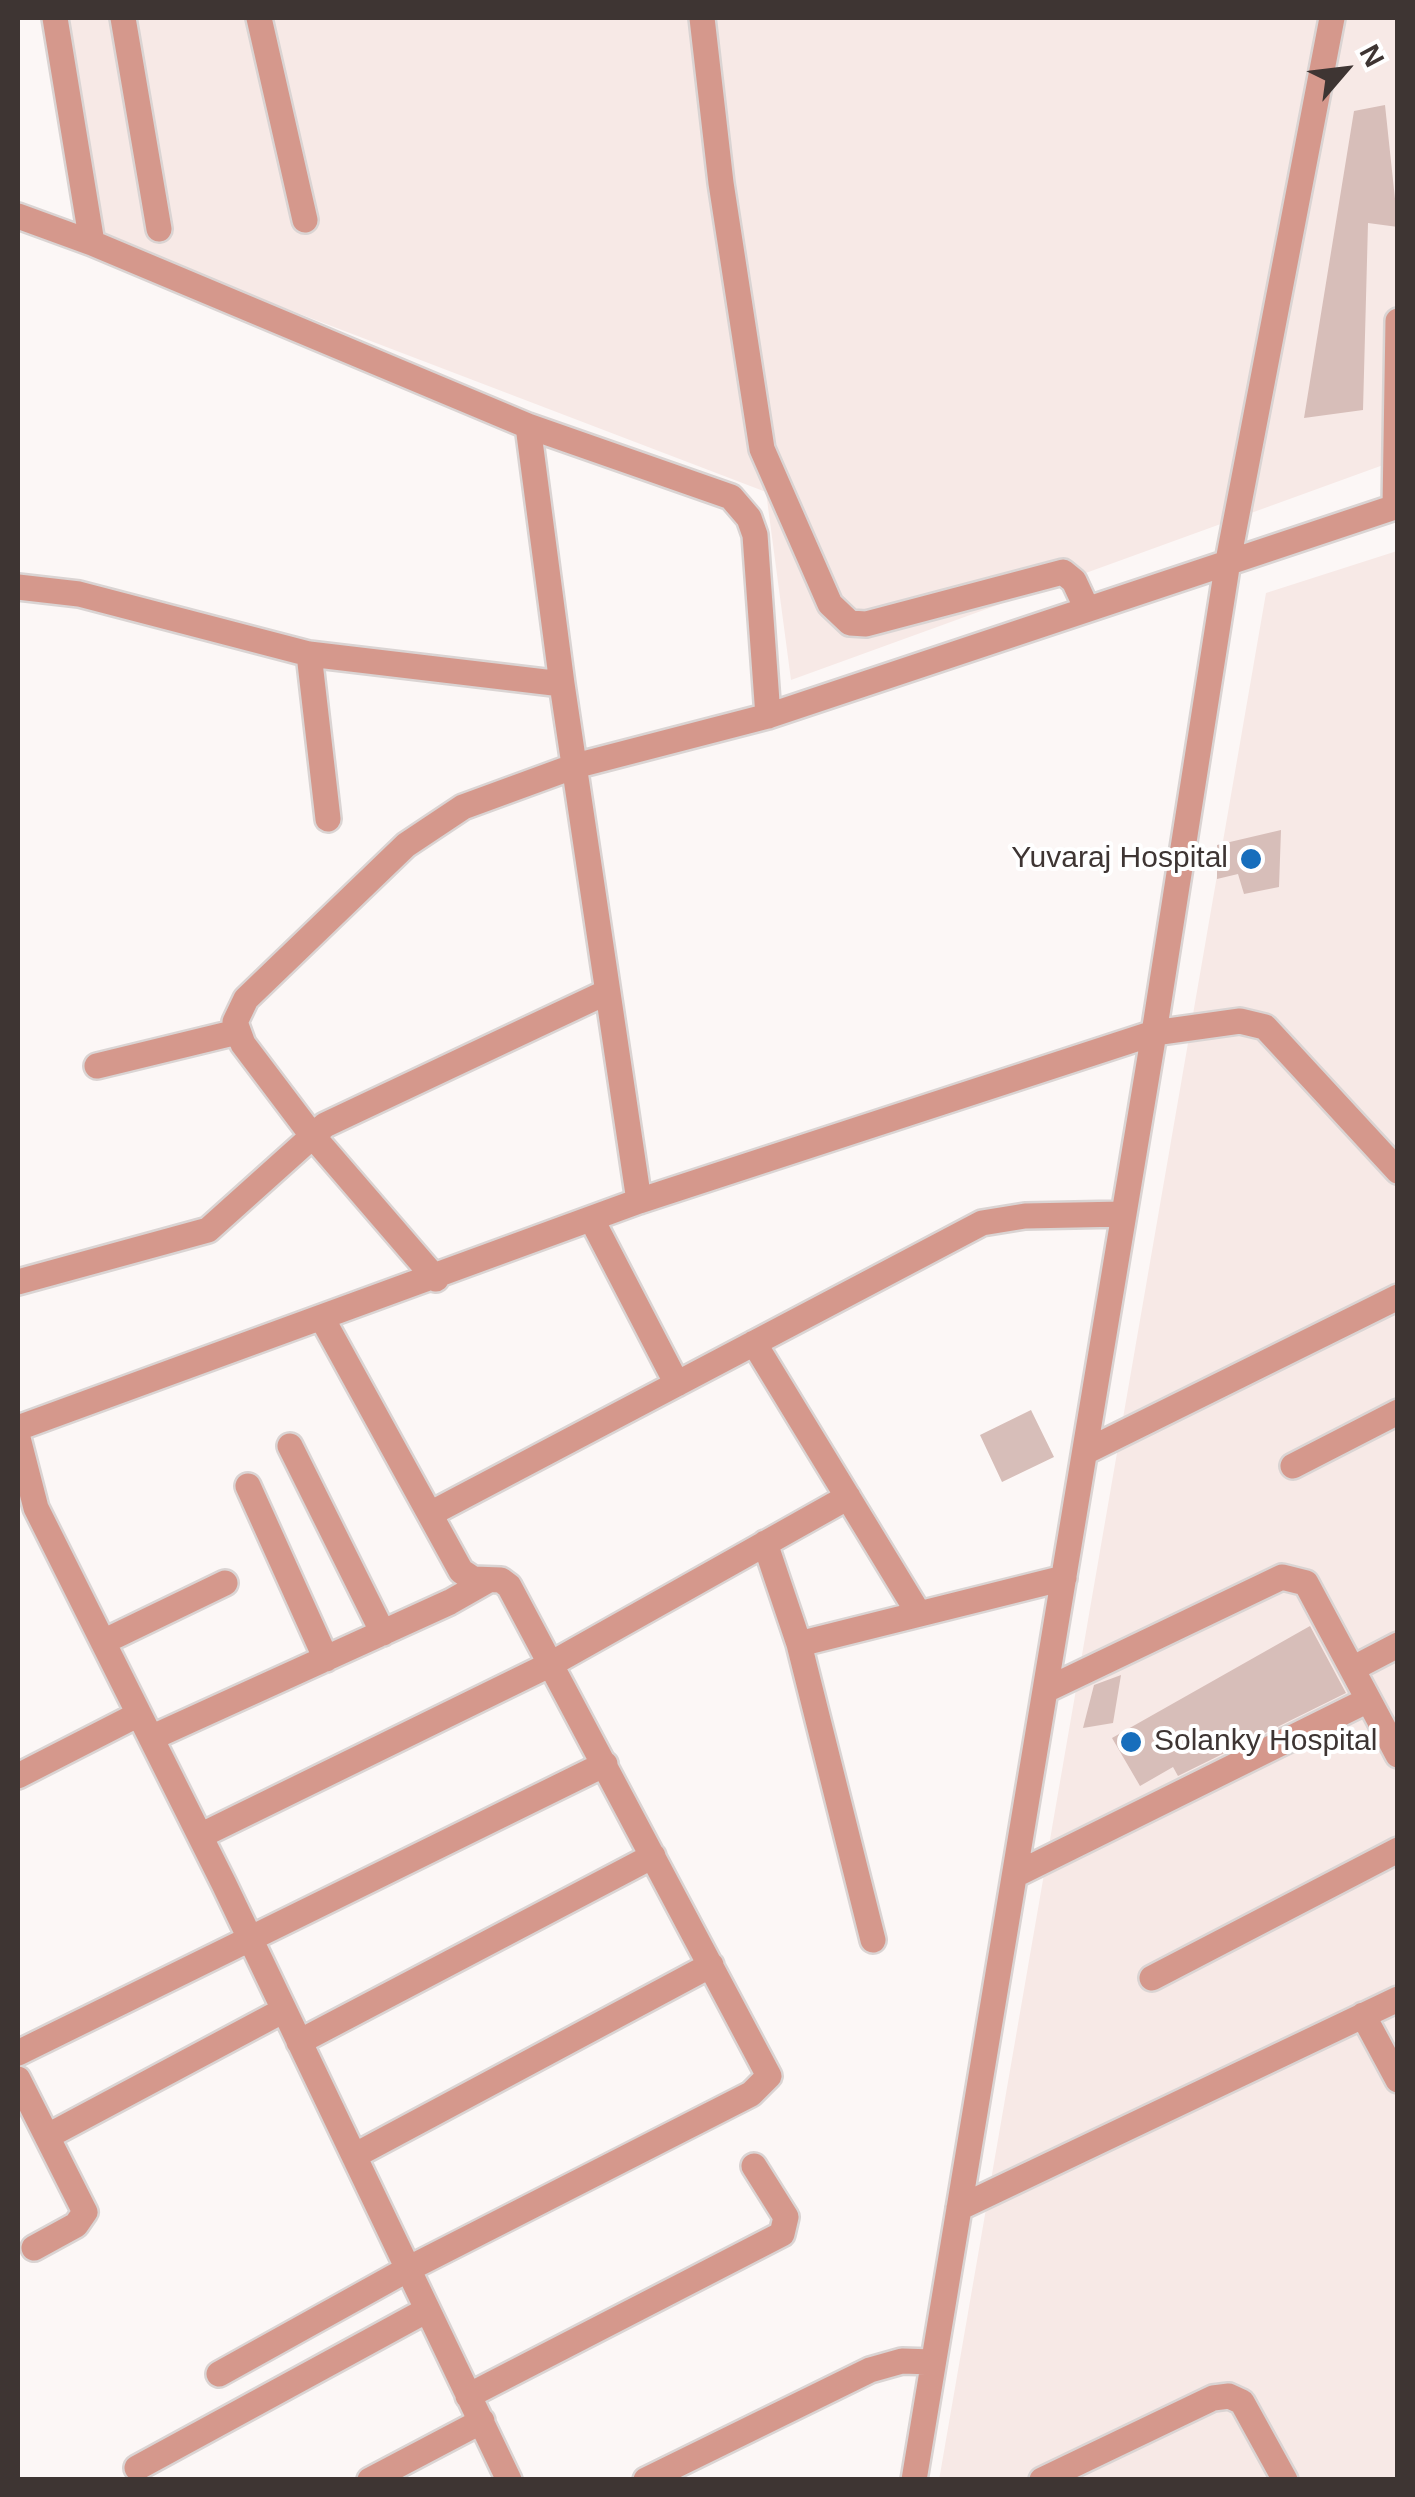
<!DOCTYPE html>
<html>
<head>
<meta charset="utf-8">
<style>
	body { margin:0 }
	#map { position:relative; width:1415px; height:2497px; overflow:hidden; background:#fcf7f6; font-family:Arial,sans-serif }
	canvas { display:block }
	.frame { position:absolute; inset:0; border:20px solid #3e3533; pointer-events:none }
	.north { position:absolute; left:1295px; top:20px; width:100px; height:100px; -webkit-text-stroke:8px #fff; paint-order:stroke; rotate:62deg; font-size:28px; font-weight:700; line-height:40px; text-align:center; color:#3e3533 }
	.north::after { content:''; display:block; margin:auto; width:35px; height:45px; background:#3e3533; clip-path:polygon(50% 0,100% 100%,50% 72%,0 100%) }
</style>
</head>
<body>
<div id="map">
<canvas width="1415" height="2497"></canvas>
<div class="frame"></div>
<div class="north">N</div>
</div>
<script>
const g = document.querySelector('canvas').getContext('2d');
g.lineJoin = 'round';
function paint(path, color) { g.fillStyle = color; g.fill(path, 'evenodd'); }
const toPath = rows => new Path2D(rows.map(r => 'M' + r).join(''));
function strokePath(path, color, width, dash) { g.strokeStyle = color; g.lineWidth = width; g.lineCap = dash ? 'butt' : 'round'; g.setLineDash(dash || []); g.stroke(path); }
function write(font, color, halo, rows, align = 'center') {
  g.font = font + ' Arial,sans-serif'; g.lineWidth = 8; g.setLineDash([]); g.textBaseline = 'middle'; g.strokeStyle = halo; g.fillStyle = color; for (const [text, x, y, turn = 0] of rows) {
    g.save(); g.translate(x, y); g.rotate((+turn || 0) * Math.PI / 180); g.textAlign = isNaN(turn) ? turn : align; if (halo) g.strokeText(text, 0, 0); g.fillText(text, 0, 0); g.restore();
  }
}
paint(toPath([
	[64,18,1397,18,1397,460,791,680,766,492,101,238],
	[1397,551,1397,2479,939,2480,1266,593]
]), '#f7e9e6');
paint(toPath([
	[1385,105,1398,227,1368,223,1363,410,1304,418,1354,111],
	[1281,830,1279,887,1244,894,1238,874,1217,879,1217,845],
	[1031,1410,1054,1457,1002,1482,980,1435],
	[1310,1626,1346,1693,1178,1776,1173,1767,1140,1786,1112,1738],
	[1121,1675,1113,1723,1083,1728,1094,1685]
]), '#d7beb9');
const minor = toPath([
	[55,18,92,243,528,426,731,497,749,518,755,535,768,716],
	[123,18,159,229],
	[259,18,305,220],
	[702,18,721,183,762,449,830,604,850,623,866,624,1063,572,1074,581,1087,609],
	[18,216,92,243],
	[528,426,562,684,639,1201],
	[1395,507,1398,321],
	[18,587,79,594,309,654,562,684],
	[309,654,328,819],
	[97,1066,237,1032],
	[592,1220,677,1384],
	[436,1279,311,1134,243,1044,235,1022,246,999,406,845,463,807,575,766,768,716,1398,506],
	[18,1282,208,1230,325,1125,607,992],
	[754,1343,919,1614],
	[18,1428,639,1201,1154,1033,1240,1021,1265,1027,1398,1171],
	[18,1438,36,1508,224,1884,509,2480],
	[290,1446,383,1633],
	[1085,1452,1398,1297],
	[1293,1466,1398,1412],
	[248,1486,326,1659],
	[430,1514,982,1223,1025,1216,1124,1214],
	[765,1543,799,1644,873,1940],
	[103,1642,225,1583],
	[799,1644,1064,1578],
	[1352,1669,1398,1645],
	[1046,1690,1282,1577,1306,1583,1398,1755],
	[151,1738,450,1602,487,1581],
	[18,1776,139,1714],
	[200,1836,551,1664,848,1497],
	[1015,1875,1368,1700],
	[1152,1978,1398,1850],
	[1363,2015,1398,2080],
	[299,2042,653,1856],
	[18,2053,605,1764],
	[18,2079,85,2212,76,2225,34,2248],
	[48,2136,284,2010],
	[354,2156,711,1965],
	[959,2208,1398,1999],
	[219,2374,408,2269,751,2094,769,2076,509,1586,501,1580,473,1579,461,1571,323,1320],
	[468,2396,782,2234,786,2217,754,2166],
	[137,2468,427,2310],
	[370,2480,482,2421],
	[646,2480,870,2370,902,2361,933,2362],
	[914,2480,1154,1033,1228,561,1332,18],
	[1042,2480,1213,2398,1229,2396,1242,2402,1285,2480]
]);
strokePath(minor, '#dad4d3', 30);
strokePath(minor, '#d5988c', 25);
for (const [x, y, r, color] of [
	[1251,859,12,"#176ebc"],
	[1131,1742,12,"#176ebc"]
]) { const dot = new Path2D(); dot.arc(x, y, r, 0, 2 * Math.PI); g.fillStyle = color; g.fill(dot); strokePath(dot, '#fff', 4); }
write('30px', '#3e3533', '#fff', [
	["Yuvaraj Hospital",1228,859],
	["Solanky Hospital",1154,1742,"left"]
], 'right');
</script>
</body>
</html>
